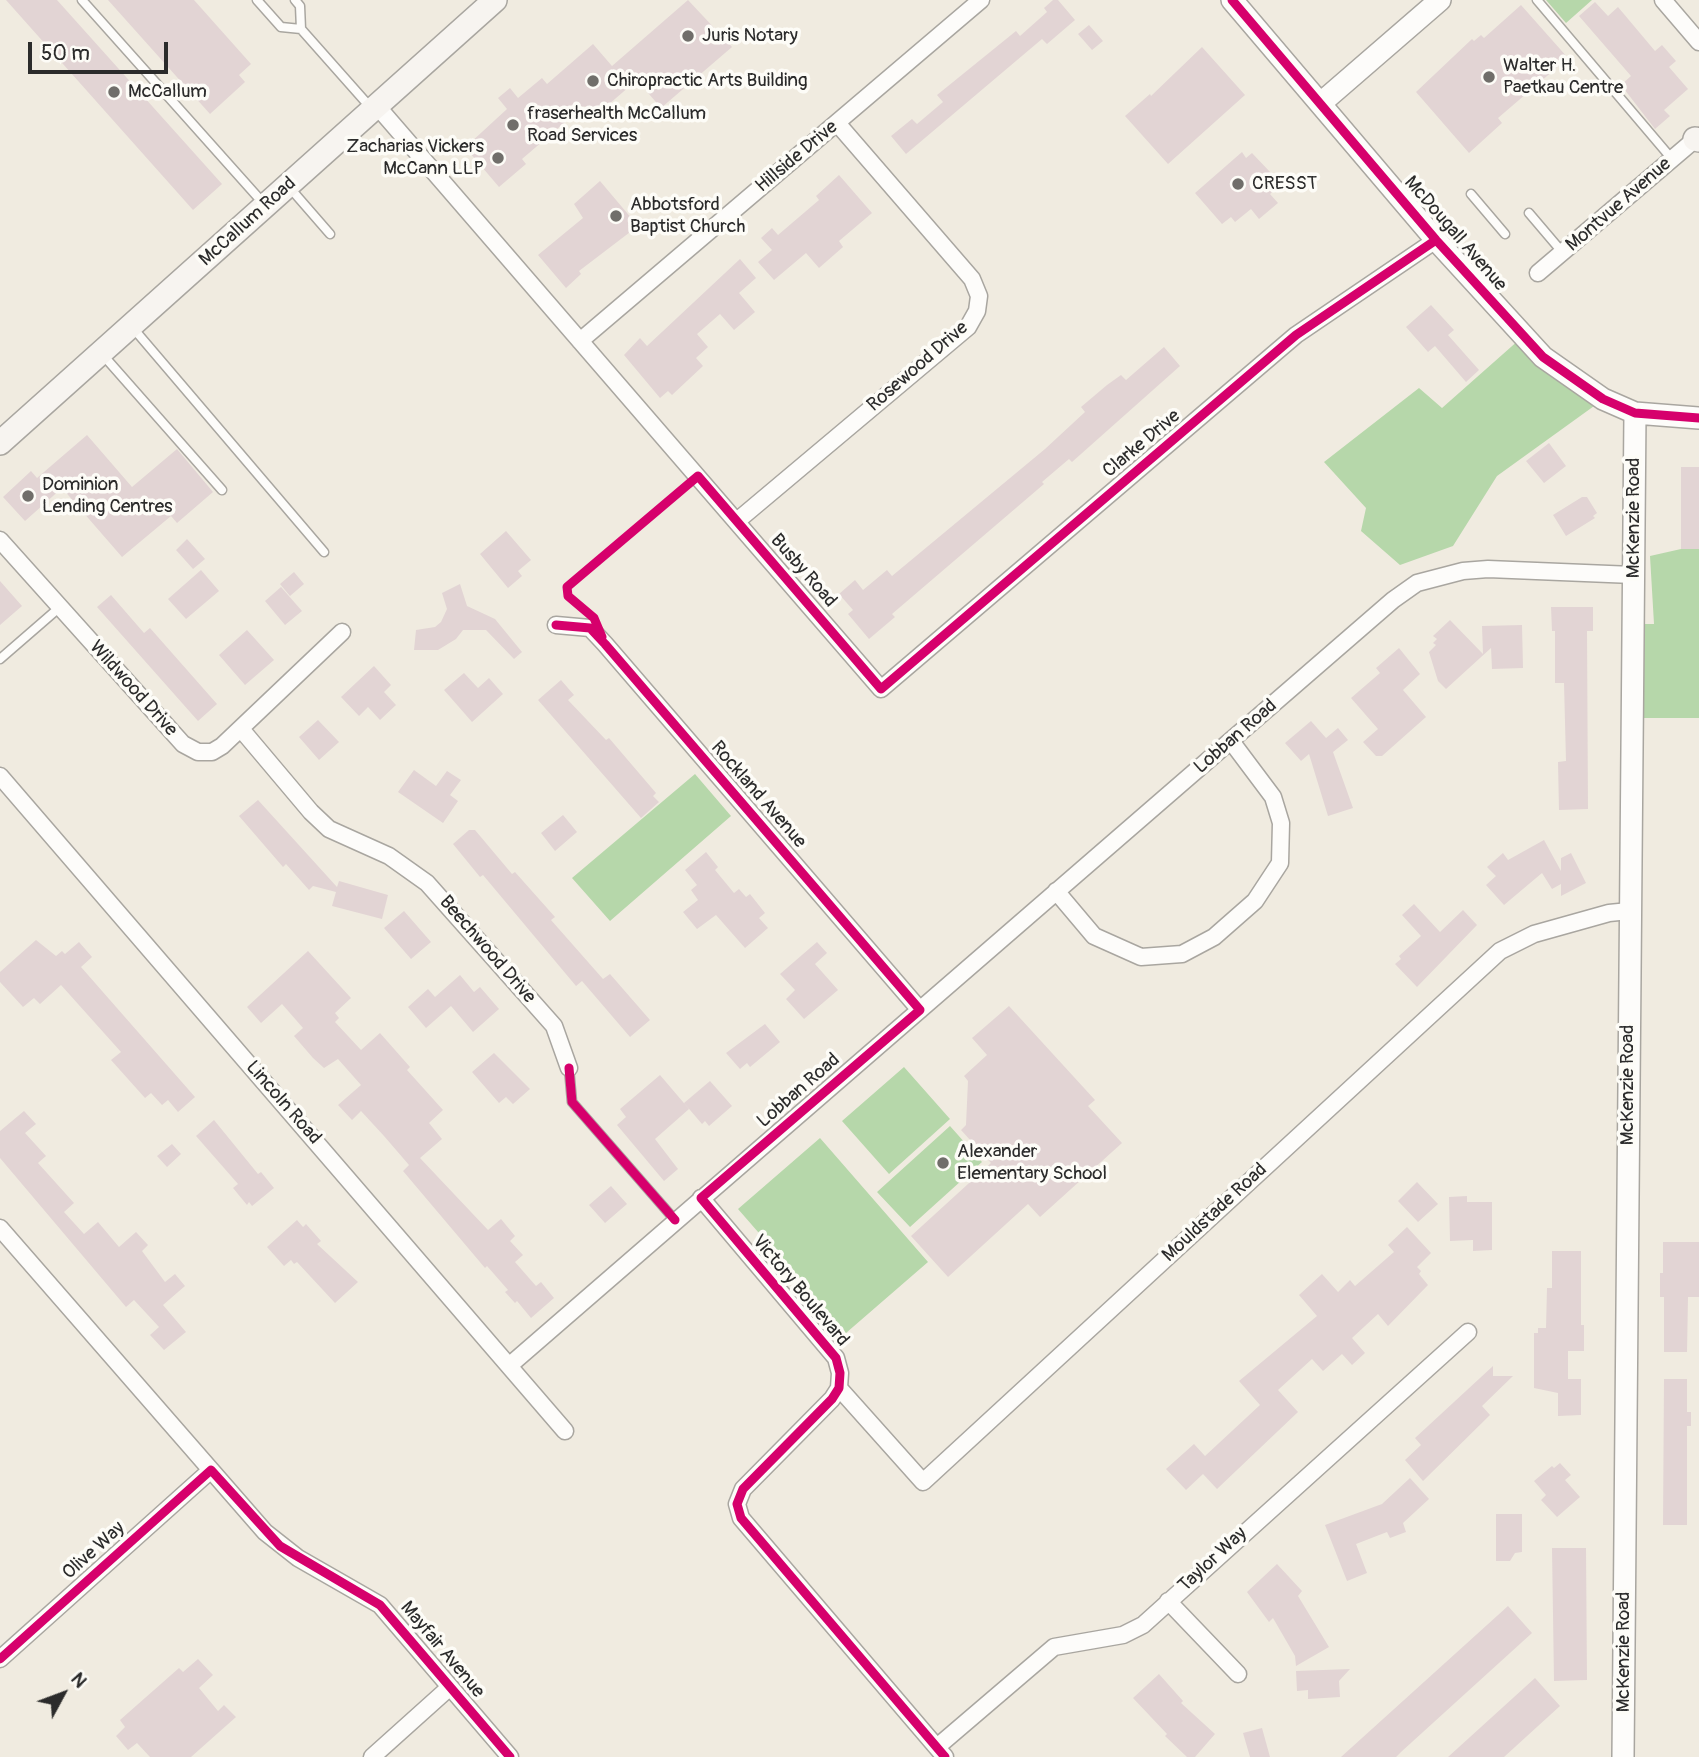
<!DOCTYPE html>
<html>
<head>
<meta charset="utf-8">
<style>
	body { margin:0 }
	#map { position:relative; width:1699px; height:1757px; overflow:hidden; background:#f0ebe0; font-family:Pangolin,sans-serif }
	canvas { display:block }
	.north { position:absolute; left:28px; top:1659px; width:70px; height:70px; -webkit-text-stroke:5px #fdfcf7; paint-order:stroke; rotate:49deg; font-size:19px; font-weight:700; line-height:28px; text-align:center; color:#2b2b2b }
	.north::after { content:''; display:block; margin:auto; width:24px; height:32px; background:#2b2b2b; clip-path:polygon(50% 0,100% 100%,50% 72%,0 100%) }
	.scale { position:absolute; left:28px; top:42px; width:140px; height:32px; box-sizing:border-box; border:4px solid #2b2b2b; border-top:0; padding-left:9px; font-size:21px; line-height:24px; white-space:nowrap; color:#2b2b2b; -webkit-text-stroke:5px #fdfcf7; paint-order:stroke }
</style>
</head>
<body>
<div id="map">
<canvas width="1699" height="1757"></canvas>
<div class="north">N</div>
<div class="scale">50 m</div>
</div>
<script>
const g = document.querySelector('canvas').getContext('2d');
g.lineJoin = 'round';
function paint(path, color) { g.fillStyle = color; g.fill(path, 'evenodd'); }
const toPath = rows => new Path2D(rows.map(r => 'M' + r).join(''));
function strokePath(path, color, width, dash) { g.strokeStyle = color; g.lineWidth = width; g.lineCap = dash ? 'butt' : 'round'; g.setLineDash(dash || []); g.stroke(path); }
function write(font, color, halo, rows, align = 'center') {
  g.font = font + ' Pangolin,sans-serif'; g.lineWidth = 7; g.setLineDash([]); g.textBaseline = 'middle'; g.strokeStyle = halo; g.fillStyle = color; for (const [text, x, y, turn = 0] of rows) {
    g.save(); g.translate(x, y); g.rotate((+turn || 0) * Math.PI / 180); g.textAlign = isNaN(turn) ? turn : align; if (halo) g.strokeText(text, 0, 0); g.fillText(text, 0, 0); g.restore();
  }
}
paint(toPath([
	[1546,0,1592,0,1566,23],
	[1520,339,1601,401,1497,476,1453,546,1400,565,1361,531,1366,508,1324,462,1419,388,1442,408],
	[1681,549,1699,549,1699,718,1644,718,1644,624,1654,624,1650,556],
	[695,774,731,816,610,921,572,878],
	[904,1067,950,1119,889,1174,842,1121],
	[950,1126,982,1162,910,1227,877,1192],
	[820,1138,928,1262,846,1333,738,1209]
]), '#b6d7aa');
paint(toPath([
	[6,0,57,0,222,184,193,210],
	[108,0,194,0,251,64,239,75,245,82,210,114],
	[688,0,732,47,661,108,637,80,594,117,584,106,522,159,526,164,499,187,470,153,475,149,470,143,507,109,498,98,510,88,518,98,542,78,547,84,593,44,612,66],
	[1053,0,1058,0,1075,20,1047,44,1042,39,906,154,891,136,912,119,917,124,943,102,937,95,1016,31,1020,36,1047,12,1044,8],
	[1595,2,1608,16,1618,7,1655,51,1662,45,1676,61,1669,67,1688,89,1664,110,1670,116,1655,129,1621,85,1631,76,1579,16],
	[1521,5,1568,58,1498,118,1502,123,1469,153,1416,92,1472,39,1474,41,1481,35,1484,38],
	[1089,25,1103,41,1092,50,1078,34],
	[1202,47,1245,95,1168,164,1125,116,1150,94,1151,96],
	[1242,152,1246,158,1252,153,1271,173,1265,178,1275,189,1270,194,1278,203,1259,219,1251,209,1235,222,1231,217,1222,224,1195,193],
	[839,175,872,213,839,241,843,247,819,268,806,253,774,280,758,262,772,250,761,238,772,228,778,235,819,200,816,196],
	[600,181,638,226,579,271,581,274,566,288,538,255,583,218,574,204],
	[740,259,756,278,739,293,755,312,734,330,720,314,697,334,708,347,696,358,703,366,672,395,668,391,660,398,624,355,640,338,647,346],
	[1431,305,1454,330,1448,335,1479,370,1466,382,1435,346,1428,352,1406,327],
	[1164,347,1180,366,1072,462,1069,459,1042,482,1044,484,892,614,895,617,869,639,848,614,853,610,839,594,855,580,863,590,887,570,892,576,1045,449,1085,412,1081,407,1107,385,1121,375,1126,380],
	[87,435,132,487,177,449,213,492,177,523,171,516,122,557,62,488,25,521,3,497,31,471,37,478],
	[1549,443,1566,466,1544,483,1526,461],
	[1681,467,1699,467,1699,549,1681,549],
	[1582,497,1587,497,1597,513,1593,516,1595,518,1566,536,1553,515],
	[506,531,531,560,518,571,522,576,508,588,480,554],
	[187,539,205,559,193,569,176,550],
	[201,570,219,591,186,619,168,599],
	[294,572,304,584,290,596,280,584],
	[0,581,22,606,0,625],
	[460,584,467,606,495,619,522,652,514,659,486,630,463,630,456,639,438,650,414,650,416,630,435,627,441,622,447,609,442,593],
	[281,587,302,611,285,625,265,601],
	[111,595,144,633,150,628,217,704,198,721,97,607],
	[1551,607,1593,607,1593,631,1587,631,1588,809,1559,810,1558,762,1566,761,1564,683,1555,683,1555,631,1552,631],
	[1450,620,1483,654,1482,626,1522,625,1523,668,1492,669,1491,648,1446,689,1438,681,1429,652,1436,645,1433,643,1437,639,1433,636],
	[247,630,274,660,245,685,219,655],
	[1399,648,1420,674,1403,690,1426,717,1382,756,1376,756,1363,742,1378,729,1351,698,1380,673,1376,668],
	[374,666,391,685,384,692,396,705,380,720,368,707,359,716,341,697],
	[464,673,478,688,489,678,503,694,472,722,444,690],
	[561,680,574,695,568,700,606,740,609,738,656,793,653,796,659,802,641,818,538,700],
	[318,720,339,742,319,760,299,737],
	[1311,721,1326,738,1338,728,1348,740,1333,752,1353,808,1328,816,1309,754,1301,761,1285,743],
	[414,770,436,786,447,771,461,780,450,795,458,801,443,823,398,792],
	[258,800,337,887,339,881,388,895,382,919,332,906,336,892,313,886,309,890,286,864,283,867,239,816],
	[563,815,577,832,555,851,541,833],
	[469,830,475,830,512,874,515,872,555,917,551,920,603,979,610,974,650,1020,630,1037,582,981,576,986,483,875,480,877,453,844],
	[1544,840,1561,871,1561,858,1571,853,1586,883,1561,896,1561,884,1552,889,1542,873,1504,905,1486,885,1496,876,1487,867,1503,853,1508,860],
	[706,852,718,867,715,870,734,893,739,889,746,897,750,894,765,913,759,918,768,928,745,948,716,915,697,929,683,912,698,900,691,890,697,885,685,870],
	[1414,904,1440,932,1463,910,1477,925,1417,987,1395,964,1401,959,1399,956,1421,936,1402,915],
	[404,911,431,942,411,959,384,928],
	[36,940,56,956,62,951,65,954,79,942,92,957,81,967,195,1097,178,1112,168,1100,162,1105,151,1093,145,1098,111,1060,121,1052,61,985,40,1004,34,998,23,1007,0,982,0,972],
	[817,942,827,953,815,964,838,990,804,1019,786,999,795,990,780,974],
	[308,951,351,998,335,1013,339,1018,335,1022,361,1050,380,1033,410,1067,407,1070,443,1110,429,1123,442,1139,420,1158,488,1230,501,1219,515,1236,510,1241,523,1255,515,1262,536,1286,541,1282,554,1298,531,1318,517,1301,515,1303,505,1292,508,1290,487,1266,485,1268,403,1171,409,1165,384,1136,361,1111,352,1120,338,1105,361,1085,338,1059,324,1068,313,1058,294,1036,303,1028,282,1004,261,1023,247,1007],
	[460,975,474,992,480,987,499,1009,473,1032,451,1006,426,1028,408,1007,428,989,435,997],
	[1009,1006,1095,1100,1088,1106,1122,1143,1040,1217,1028,1204,948,1277,911,1236,991,1163,961,1130,966,1125,968,1081,964,1076,987,1055,972,1038],
	[765,1024,780,1042,750,1067,747,1063,740,1069,726,1053],
	[494,1053,530,1089,513,1104,506,1097,499,1103,472,1072],
	[660,1075,689,1109,655,1139,678,1169,664,1181,617,1125,626,1117,620,1109],
	[710,1081,732,1106,709,1126,705,1121,702,1124,684,1103],
	[24,1111,36,1124,25,1133,46,1156,38,1163,74,1203,64,1212,84,1234,98,1222,119,1247,136,1232,148,1245,142,1251,165,1282,175,1274,185,1286,163,1305,186,1332,164,1350,150,1335,159,1327,134,1300,126,1307,0,1158,0,1131],
	[214,1120,258,1174,261,1172,274,1188,252,1206,249,1202,247,1205,233,1188,238,1184,196,1136],
	[172,1144,181,1154,167,1167,157,1156],
	[1417,1182,1438,1204,1418,1222,1398,1201],
	[611,1186,627,1204,605,1223,589,1205],
	[1467,1196,1467,1202,1492,1202,1492,1250,1473,1251,1473,1240,1450,1241,1449,1197],
	[297,1220,303,1227,306,1224,321,1241,317,1244,358,1282,335,1303,297,1262,294,1264,291,1260,284,1266,267,1247],
	[1407,1227,1431,1253,1417,1267,1421,1271,1419,1274,1428,1285,1388,1326,1378,1314,1352,1338,1365,1353,1352,1365,1342,1354,1323,1371,1312,1359,1278,1390,1298,1412,1217,1489,1203,1474,1186,1490,1166,1469,1194,1444,1205,1456,1260,1405,1239,1381,1317,1316,1299,1295,1322,1274,1338,1292,1350,1280,1355,1286,1394,1252,1388,1245],
	[1663,1242,1699,1242,1699,1297,1688,1297,1687,1352,1664,1352,1664,1297,1660,1297,1660,1273,1663,1273],
	[1552,1251,1581,1251,1581,1325,1584,1325,1584,1351,1568,1351,1568,1379,1581,1379,1581,1415,1558,1416,1558,1393,1534,1388,1534,1333,1538,1333,1538,1328,1546,1328,1547,1288,1552,1288],
	[1493,1366,1493,1376,1513,1376,1482,1406,1490,1415,1423,1481,1405,1460,1421,1445,1415,1438],
	[1664,1379,1687,1379,1687,1412,1691,1412,1691,1426,1687,1426,1687,1525,1663,1525],
	[1560,1463,1571,1475,1565,1480,1580,1497,1557,1517,1541,1500,1546,1495,1534,1481,1552,1466,1554,1468],
	[1410,1478,1429,1499,1403,1523,1406,1532,1390,1538,1387,1532,1356,1544,1367,1573,1347,1581,1325,1525,1382,1504],
	[1496,1514,1522,1514,1522,1552,1515,1553,1510,1561,1496,1561],
	[1552,1548,1586,1548,1587,1680,1554,1681],
	[1277,1564,1302,1591,1298,1596,1329,1647,1296,1666,1295,1656,1273,1618,1269,1622,1247,1592],
	[1508,1606,1532,1633,1401,1752,1396,1757,1341,1757],
	[198,1659,213,1675,199,1688,218,1711,224,1705,236,1717,191,1757,150,1757,137,1743,128,1750,116,1736,125,1727,120,1720,179,1668,183,1672],
	[1350,1669,1339,1681,1340,1697,1308,1699,1308,1690,1297,1691,1296,1671],
	[1159,1674,1183,1701,1181,1703,1215,1734,1195,1757,1187,1757,1165,1736,1167,1734,1133,1698],
	[1535,1678,1560,1706,1504,1757,1448,1757],
	[1262,1728,1270,1757,1250,1757,1243,1733]
]), '#e2d4d4');
const service = toPath([
	[82,0,264,204],
	[257,0,281,27,301,29],
	[295,0,300,6,301,29,371,108],
	[1537,0,1672,159],
	[290,188,330,234],
	[1471,194,1505,234],
	[1529,213,1563,253],
	[133,328,324,552],
	[103,355,222,490],
	[0,659,60,607],
	[569,1068,572,1102,675,1220]
]);
const minor = toPath([
	[1663,0,1699,42],
	[377,106,881,689,1296,335,1436,240],
	[1538,273,1699,136],
	[580,341,981,0],
	[737,521,968,327,977,311,979,296,972,279,837,123],
	[0,540,183,744,198,752,212,752,222,746,342,632],
	[556,625,590,628,605,644,920,1010],
	[241,729,311,812,329,829,389,856,427,883,554,1026,569,1068],
	[0,776,565,1431],
	[1056,891,1094,936,1141,957,1182,954,1214,937,1255,901,1280,863,1281,823,1273,797,1231,741],
	[701,1198,836,1358,840,1373,839,1388,832,1399,743,1489,737,1504,741,1518,945,1757],
	[0,1228,265,1532,298,1558,380,1605,510,1757],
	[510,1365,1393,600,1417,583,1463,571,1488,569,1633,575],
	[839,1388,923,1482,1500,951,1534,934,1609,913,1629,911],
	[1168,1601,1238,1674],
	[0,1659,211,1470],
	[937,1747,1054,1647,1123,1635,1143,1625,1468,1332],
	[372,1757,450,1687]
]);
const tertiary = toPath([
	[1232,0,1436,240,1543,357,1603,399,1635,413,1699,418],
	[1321,103,1440,0],
	[1623,1757,1635,413]
]);
const secondary = toPath([
	[1695,139,1699,140],
	[0,443,495,0]
]);
strokePath(service, '#a9a6a0', 11);
strokePath(minor, '#a9a6a0', 19);
strokePath(tertiary, '#a9a6a0', 24);
strokePath(secondary, '#a9a6a0', 26);
strokePath(service, '#fdfcfa', 8);
strokePath(minor, '#fdfcfa', 16);
strokePath(tertiary, '#fdfcfa', 21);
strokePath(secondary, '#f7f4f0', 23);
strokePath(toPath([
	[1232,0,1436,240,1543,357,1603,399,1635,413,1699,418],
	[556,625,590,628,605,644,920,1010,701,1198,836,1358,840,1373,839,1388,832,1399,743,1489,737,1504,741,1518,945,1757],
	[602,637,594,618,568,596,567,587,698,476,881,689,1296,335,1436,240],
	[569,1068,572,1102,675,1220],
	[0,1659,211,1470,280,1546,380,1605,510,1757]
]), '#d6006c', 9);
for (const [x, y, r, color] of [
	[688,36,7,"#706e6a"],
	[1489,77,7,"#706e6a"],
	[593,81,7,"#706e6a"],
	[114,92,7,"#706e6a"],
	[513,125,7,"#706e6a"],
	[498,158,7,"#706e6a"],
	[1238,184,7,"#706e6a"],
	[616,216,7,"#706e6a"],
	[28,496,7,"#706e6a"],
	[943,1163,7,"#706e6a"]
]) { const dot = new Path2D(); dot.arc(x, y, r, 0, 2 * Math.PI); g.fillStyle = color; g.fill(dot); strokePath(dot, '#fdfcf7', 2.5); }
write('19px', '#2b2b2b', '#fdfcf7', [
	["Juris Notary",702,36],
	["Walter H.",1503,66],
	["Paetkau Centre",1503,88],
	["Chiropractic Arts Building",607,81],
	["McCallum",128,92],
	["fraserhealth McCallum",527,114],
	["Road Services",527,136],
	["Zacharias Vickers",484,147,"right"],
	["McCann LLP",484,169,"right"],
	["CRESST",1252,184],
	["Abbotsford",630,205],
	["Baptist Church",630,227],
	["Dominion",42,485],
	["Lending Centres",42,507],
	["Alexander",957,1152],
	["Elementary School",957,1174]
], 'left');
write('19px', '#2b2b2b', '#fdfcf7', [
	["Hillside Drive",797,157,-40],
	["Montvue Avenue",1619,205,-41],
	["McCallum Road",248,222,-42],
	["McDougall Avenue",1455,234,49],
	["Rosewood Drive",918,367,-41],
	["Clarke Drive",1142,444,-40],
	["McKenzie Road",1634,518,-90],
	["Busby Road",803,571,49],
	["Wildwood Drive",133,689,48],
	["Lobban Road",1236,737,-41],
	["Rockland Avenue",758,795,49],
	["Beechwood Drive",487,950,49],
	["McKenzie Road",1628,1085,-90],
	["Lobban Road",799,1091,-41],
	["Lincoln Road",283,1103,49],
	["Mouldstade Road",1215,1213,-43],
	["Victory Boulevard",800,1291,50],
	["Olive Way",94,1551,-42],
	["Taylor Way",1213,1560,-43],
	["Mayfair Avenue",442,1650,50],
	["McKenzie Road",1624,1652,-90]
]);
</script>
</body>
</html>
